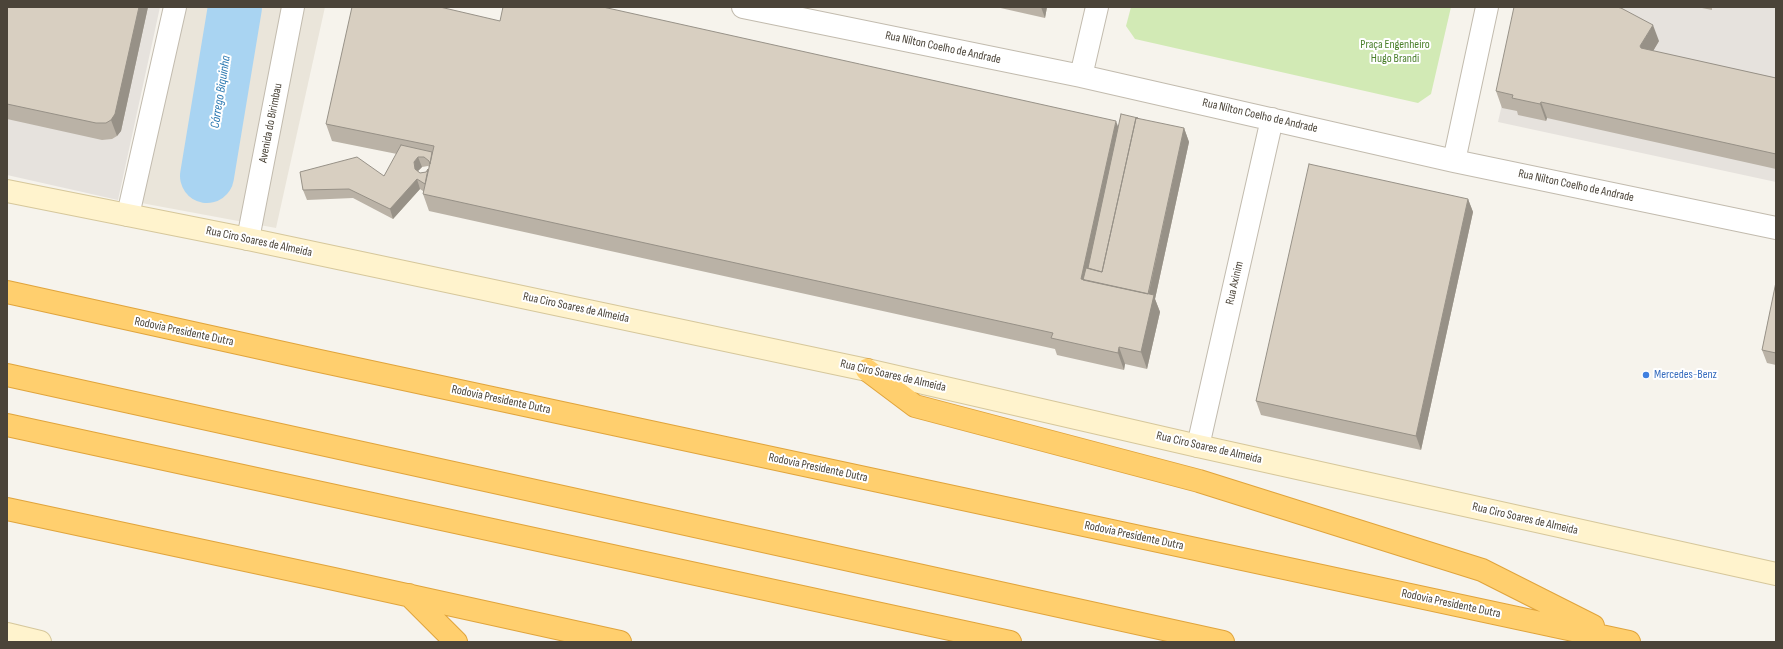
<!DOCTYPE html>
<html>
<head>
<meta charset="utf-8">
<style>
	body { margin:0 }
	#map { position:relative; width:1783px; height:649px; overflow:hidden; background:#f6f3ec; font-family:"Sofia Sans Condensed",sans-serif }
	canvas { display:block }
	.frame { position:absolute; inset:0; border:8px solid #4b4439; pointer-events:none }
</style>
</head>
<body>
<div id="map">
<canvas width="1783" height="649"></canvas>
<div class="frame"></div>
</div>
<script>
const g = document.querySelector('canvas').getContext('2d');
g.lineJoin = 'round';
function paint(path, color) { g.fillStyle = color; g.fill(path, 'evenodd'); }
const toPath = rows => new Path2D(rows.map(r => 'M' + r).join(''));
function strokePath(path, color, width, dash) { g.strokeStyle = color; g.lineWidth = width; g.lineCap = dash ? 'butt' : 'round'; g.setLineDash(dash || []); g.stroke(path); }
function write(font, color, halo, rows, align = 'center') {
  g.font = font + ' "Sofia Sans Condensed",sans-serif'; g.lineWidth = 4; g.setLineDash([]); g.textBaseline = 'middle'; g.strokeStyle = halo; g.fillStyle = color; for (const [text, x, y, turn = 0] of rows) {
    g.save(); g.translate(x, y); g.rotate((+turn || 0) * Math.PI / 180); g.textAlign = isNaN(turn) ? turn : align; if (halo) g.strokeText(text, 0, 0); g.fillText(text, 0, 0); g.restore();
  }
}
paint(toPath([
	[166,7,325,7,276,228,125,200]
]), '#eae5da');
paint(toPath([
	[7,7,160,7,118,200,7,175],
	[1524,7,1776,7,1776,182,1498,122]
]), '#e6e2dd');
paint(toPath([
	[1131,7,1451,7,1431,94,1418,103,1135,39,1126,26]
]), '#d2eab5');
strokePath(toPath([
	[207,176,235,7]
]), '#a9d4f2', 54);
const street = toPath([
	[743,7,1081,76,1454,161,1776,228],
	[1081,76,1097,7],
	[1454,161,1487,7],
	[128,215,175,7],
	[248,239,293,7],
	[1198,446,1272,119]
]);
const secondary = toPath([
	[7,191,248,239,867,370,1198,446,1776,574],
	[7,634,40,642]
]);
const highway = toPath([
	[7,292,315,360,1629,642],
	[867,370,915,406,1199,481,1482,570,1593,626],
	[7,375,1223,642],
	[7,425,1010,642],
	[7,509,334,579,620,642],
	[409,595,456,642]
]);
strokePath(street, '#c2bbae', 24);
strokePath(secondary, '#d6c79b', 24);
strokePath(highway, '#e0a43c', 24);
strokePath(street, '#fff', 22);
strokePath(secondary, '#fff3cd', 22);
strokePath(highway, '#ffcf6e', 22);
paint(toPath([
	[7,7,148,7,121,131,117,136,112,139,102,140,7,119],
	[996,7,1047,7,1045,18],
	[1697,7,1712,7,1712,10],
	[500,21,1118,128,1184,128,1189,142,1155,299,1160,312,1147,369,1125,364,1124,370,1057,355,1055,349,429,211,423,194,423,191,420,189,393,219,353,198,307,200,303,190,384,176,397,154,332,141,326,124],
	[428,166,429,167,428,169,426,172,420,173,418,171,422,167],
	[1659,41,1653,51,1776,78,1776,169,1547,118,1546,121,1518,115,1517,111,1502,108,1496,91],
	[1468,199,1473,212,1421,450,1261,415,1256,401],
	[1776,282,1776,365,1767,363,1762,350]
]), '#bab2a6');
paint(toPath([
	[139,7,148,7,121,131,117,136,111,120],
	[1041,7,1047,7,1045,18],
	[1653,25,1659,41,1646,63,1640,46],
	[1541,102,1547,118,1546,121,1540,104],
	[1116,121,1122,137,1090,281,1081,279],
	[1184,128,1189,142,1155,299,1160,312,1147,369,1141,352,1148,297],
	[418,157,422,167,417,172,415,169,414,162],
	[417,179,420,189,393,219,390,209],
	[1468,199,1473,212,1421,450,1416,436],
	[1119,347,1125,364,1124,370,1118,353]
]), '#979187');
const building = toPath([
	[7,7,139,7,115,114,111,120,106,123,96,123,7,104,7,7],
	[352,7,440,7,500,21,503,7,603,7,1116,121,1081,279,1154,295,1141,352,1119,347,1118,353,1051,338,1053,333,423,194,434,146,326,124,352,7],
	[1514,7,1616,7,1621,8,1653,25,1640,46,1641,48,1776,78,1776,154,1541,102,1540,104,1512,98,1513,95,1496,91,1514,7],
	[1121,114,1138,118,1136,118,1102,272,1088,268,1121,114],
	[1136,118,1184,128,1148,294,1083,280,1086,268,1102,272,1136,118],
	[401,145,432,152,430,164,429,161,424,157,418,157,414,162,415,169,420,173,426,172,428,169,425,184,417,179,390,209,349,189,303,190,300,172,357,157,384,176,401,145],
	[1309,164,1468,199,1416,436,1256,401,1309,164],
	[1776,282,1776,353,1762,350,1776,282]
]);
paint(building, '#d8cfc1');
strokePath(building, '#979187', 1);
for (const [x, y, r, color] of [
	[1646,375,4,"#3f7fe0"]
]) { const dot = new Path2D(); dot.arc(x, y, r, 0, 2 * Math.PI); g.fillStyle = color; g.fill(dot); strokePath(dot, '#fff', 1.5); }
write('12px', '#4a7f2a', '#fff', [
	["Praça Engenheiro",1395,45],
	["Hugo Brandi",1395,59]
]);
write('12px', '#4b4439', '#fff', [
	["Rua Nílton Coelho de Andrade",943,48,12],
	["Rua Nílton Coelho de Andrade",1260,116,13],
	["Avenida do Birimbau",271,123,-79],
	["Rua Nílton Coelho de Andrade",1576,186,12],
	["Rua Ciro Soares de Almeida",259,242,12],
	["Rua Axinim",1235,283,-77],
	["Rua Ciro Soares de Almeida",576,308,12],
	["Rodovia Presidente Dutra",184,332,12],
	["Rua Ciro Soares de Almeida",893,376,13],
	["Rodovia Presidente Dutra",501,400,12],
	["Rua Ciro Soares de Almeida",1209,448,13],
	["Rodovia Presidente Dutra",818,468,12],
	["Rua Ciro Soares de Almeida",1525,519,13],
	["Rodovia Presidente Dutra",1134,536,12],
	["Rodovia Presidente Dutra",1451,604,12]
]);
write('12px', '#366cbe', '#fff', [
	["Mercedes-Benz",1654,375]
], 'left');
write('italic 13px', '#2e7ab2', '#fff', [
	["Córrego Biquinha",221,92,-81]
]);
</script>
</body>
</html>
